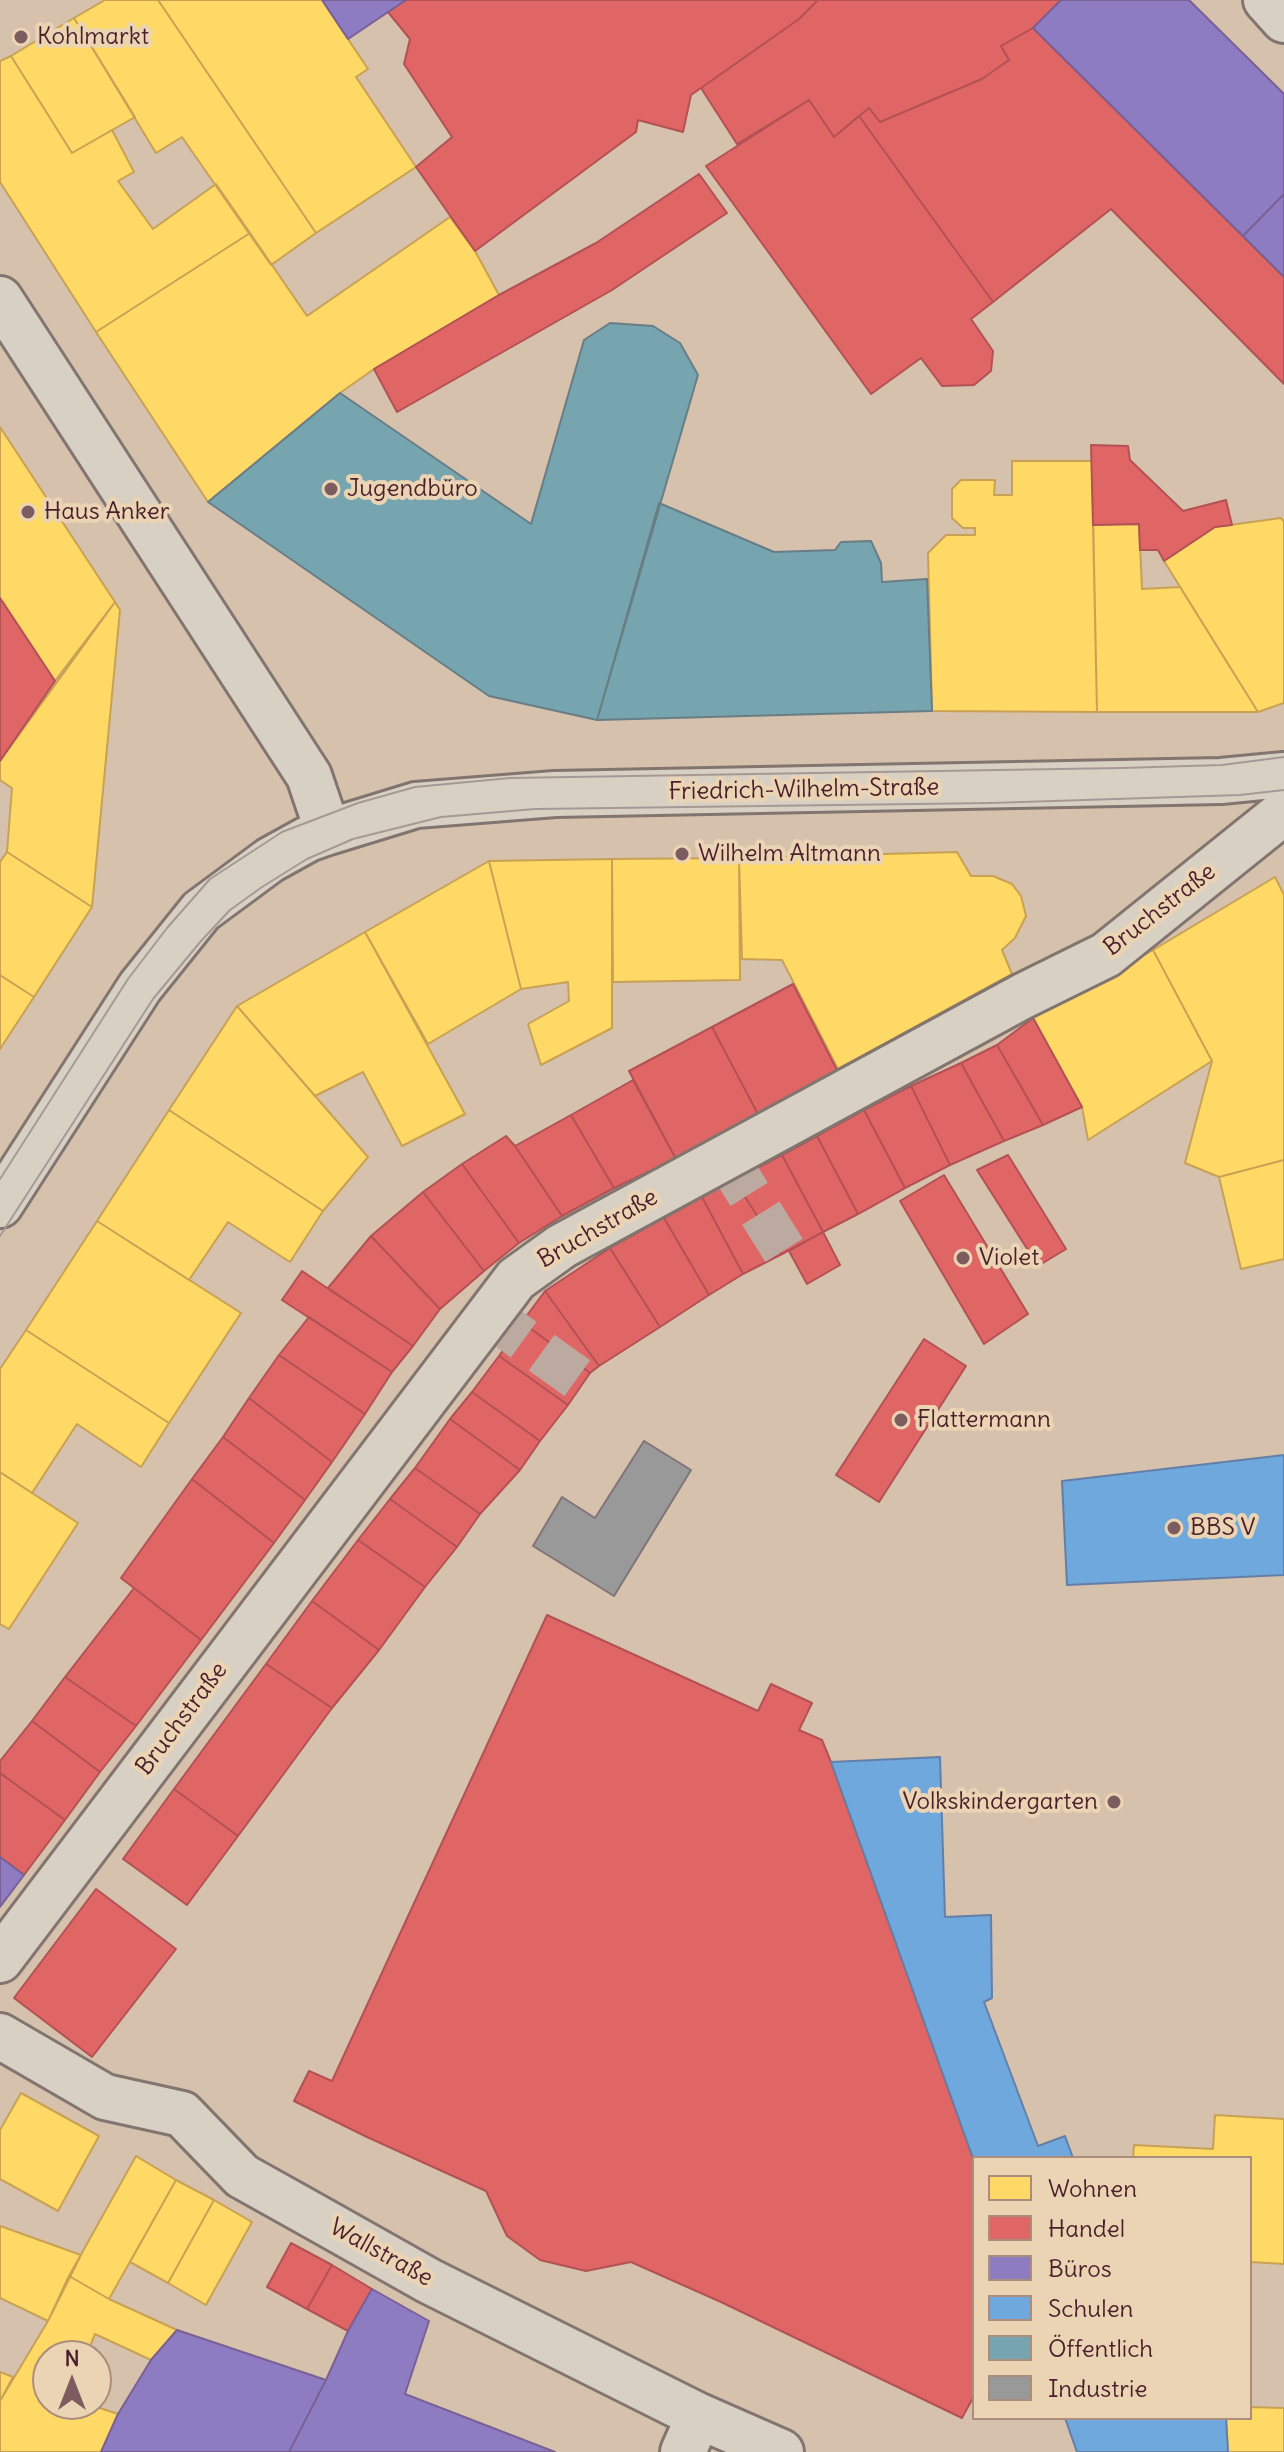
<!DOCTYPE html>
<html>
<head>
<meta charset="utf-8">
<style>
	body { margin:0 }
	#map { position:relative; width:1284px; height:2452px; overflow:hidden; background:#d8ccbc; font-family:Delius,sans-serif }
	canvas { display:block }
	.legend { position:absolute; left:972px; top:2156px; width:280px; height:264px; box-sizing:border-box; background:#ebd4b4; border:2px solid #ab8c7d; margin:0; padding:10px 14px; list-style:none; font-size:24px; color:#4a1f2b }
	.legend li { display:flex; align-items:center; gap:16px; height:40px }
	.legend b { width:40px; border:2px solid #ab8c7d }
	.north { position:absolute; left:32px; top:2340px; width:80px; height:80px; box-sizing:border-box; background:#ebd4b4; border:2px solid #ab8c7d; border-radius:50%; rotate:0deg; font-size:22px; font-weight:700; line-height:32px; text-align:center; color:#4a1f2b }
	.north::after { content:''; display:block; margin:auto; width:28px; height:36px; background:#7c5c5e; clip-path:polygon(50% 0,100% 100%,50% 72%,0 100%) }
</style>
</head>
<body>
<div id="map">
<canvas width="1284" height="2452"></canvas>
<ul class="legend">
<li><b style="height:22px;background:#ffd966"></b>Wohnen</li>
<li><b style="height:22px;background:#e06666"></b>Handel</li>
<li><b style="height:22px;background:#8e7cc3"></b>Büros</li>
<li><b style="height:22px;background:#6fa8dc"></b>Schulen</li>
<li><b style="height:22px;background:#76a5af"></b>Öffentlich</li>
<li><b style="height:22px;background:#999"></b>Industrie</li>
</ul>
<div class="north">N</div>
</div>
<script>
const g = document.querySelector('canvas').getContext('2d');
g.lineJoin = 'round';
function paint(path, color) { g.fillStyle = color; g.fill(path, 'evenodd'); }
const toPath = rows => new Path2D(rows.map(r => 'M' + r).join(''));
function strokePath(path, color, width, dash) { g.strokeStyle = color; g.lineWidth = width; g.lineCap = dash ? 'butt' : 'round'; g.setLineDash(dash || []); g.stroke(path); }
function write(font, color, halo, rows, align = 'center') {
  g.font = font + ' Delius,sans-serif'; g.lineWidth = 8; g.setLineDash([]); g.textBaseline = 'middle'; g.strokeStyle = halo; g.fillStyle = color; for (const [text, x, y, turn = 0] of rows) {
    g.save(); g.translate(x, y); g.rotate((+turn || 0) * Math.PI / 180); g.textAlign = isNaN(turn) ? turn : align; if (halo) g.strokeText(text, 0, 0); g.fillText(text, 0, 0); g.restore();
  }
}
paint(toPath([
	[0,0,1284,0,1284,2452,0,2452],
	[974,2158,1250,2158,1250,2418,974,2418],
	[48,2356,96,2356,96,2404,48,2404]
]), '#d5c1ac');
const homes = toPath([
	[105,0,158,0,316,233,271,265,182,137,156,153,74,18,105,0],
	[158,0,322,0,368,69,356,77,416,167,316,233,158,0],
	[74,18,135,117,72,153,11,56,74,18],
	[11,56,72,153,112,130,134,172,118,181,153,229,216,184,250,233,96,332,0,182,0,61,11,56],
	[450,217,475,251,499,295,374,369,340,393,208,502,96,332,250,233,307,316,450,217],
	[0,427,115,602,55,681,0,598,0,427],
	[1012,461,1092,461,1097,712,932,711,928,553,946,535,975,535,975,528,963,528,952,518,952,489,961,480,995,480,994,495,1012,495,1012,461],
	[1281,518,1284,522,1284,703,1258,712,1164,561,1215,527,1281,518],
	[1139,524,1142,589,1180,587,1258,712,1097,712,1093,525,1139,524],
	[115,602,120,610,92,907,7,852,12,788,0,780,0,761,115,602],
	[7,852,92,907,34,997,0,975,0,862,7,852],
	[957,852,971,876,993,876,1012,884,1021,896,1026,916,1015,938,1002,950,1012,974,838,1069,782,960,742,959,739,858,957,852],
	[739,858,740,980,613,982,612,859,739,858],
	[612,859,612,1028,541,1065,528,1024,569,1001,568,982,521,989,489,861,612,859],
	[489,861,521,989,428,1044,365,932,489,861],
	[1275,877,1284,895,1284,1160,1219,1177,1185,1163,1212,1061,1153,950,1275,877],
	[365,932,465,1114,402,1146,363,1072,315,1096,237,1006,365,932],
	[1153,950,1212,1061,1088,1140,1082,1107,1033,1018,1153,950],
	[0,975,34,997,0,1049,0,975],
	[237,1006,368,1157,323,1211,169,1110,237,1006],
	[169,1110,323,1211,290,1262,228,1222,189,1280,97,1221,169,1110],
	[1284,1160,1284,1259,1241,1269,1219,1177,1284,1160],
	[97,1221,241,1313,169,1423,26,1330,97,1221],
	[26,1330,169,1423,141,1467,77,1424,32,1493,0,1472,0,1369,26,1330],
	[0,1472,78,1523,9,1629,0,1624,0,1472],
	[21,2093,99,2136,58,2211,0,2179,0,2130,21,2093],
	[1215,2115,1284,2119,1284,2264,1250,2262,1250,2158,1133,2158,1134,2145,1213,2149,1215,2115],
	[136,2156,176,2180,109,2299,69,2276,136,2156],
	[176,2180,214,2200,168,2283,130,2262,176,2180],
	[214,2200,252,2222,206,2305,168,2283,214,2200],
	[0,2226,81,2255,48,2321,0,2298,0,2226],
	[69,2276,109,2299,177,2330,151,2360,95,2334,86,2356,48,2356,48,2404,88,2404,118,2414,101,2452,0,2452,0,2401,48,2321,69,2276],
	[0,2372,13,2377,0,2401,0,2372],
	[1250,2407,1284,2408,1284,2452,1228,2452,1226,2418,1250,2418,1250,2407]
]);
paint(homes, '#ffd966');
strokePath(homes, '#c9a154', 2);
const shops = toPath([
	[406,0,818,0,799,19,691,95,683,132,638,120,636,132,475,251,416,167,452,137,404,64,410,39,388,12,406,0],
	[818,0,1061,0,1033,28,1001,46,1009,60,982,79,880,122,869,108,834,137,809,100,737,144,701,88,799,19,818,0],
	[1033,28,1284,277,1284,384,1111,209,993,302,859,116,869,108,880,122,982,79,1009,60,1001,46,1033,28],
	[809,100,834,137,859,116,993,302,971,319,993,351,991,371,974,385,942,386,921,358,871,394,706,166,809,100],
	[699,174,727,213,612,290,397,412,374,369,499,295,596,243,699,174],
	[1091,445,1128,446,1130,460,1183,511,1226,500,1232,525,1215,527,1164,561,1158,550,1140,550,1139,524,1093,525,1091,445],
	[0,598,55,681,0,761,0,598],
	[793,984,841,1078,760,1118,712,1027,793,984],
	[1033,1018,1082,1107,1043,1125,997,1045,1033,1018],
	[712,1027,760,1118,676,1159,629,1071,712,1027],
	[997,1045,1043,1125,1004,1141,961,1063,997,1045],
	[961,1063,1004,1141,950,1165,911,1086,961,1063],
	[633,1080,676,1159,614,1188,571,1115,633,1080],
	[911,1086,950,1165,905,1188,864,1110,911,1086],
	[864,1110,905,1188,858,1214,817,1136,864,1110],
	[571,1115,614,1188,562,1216,515,1146,571,1115],
	[506,1136,515,1146,562,1216,519,1243,462,1164,506,1136],
	[817,1136,858,1214,823,1232,782,1155,817,1136],
	[782,1155,823,1232,782,1254,734,1180,782,1155],
	[1008,1155,1066,1249,1038,1266,977,1170,1008,1155],
	[462,1164,519,1243,484,1271,423,1192,462,1164],
	[944,1175,1028,1314,984,1344,900,1201,944,1175],
	[734,1180,782,1254,743,1274,702,1197,734,1180],
	[423,1192,484,1271,440,1309,371,1236,423,1192],
	[702,1197,743,1274,709,1295,664,1218,702,1197],
	[664,1218,709,1295,660,1327,610,1248,664,1218],
	[823,1232,840,1265,807,1284,789,1251,823,1232],
	[371,1236,440,1309,413,1346,328,1288,371,1236],
	[610,1248,660,1327,599,1366,545,1291,610,1248],
	[302,1271,413,1346,392,1372,282,1300,302,1271],
	[545,1291,599,1366,590,1373,522,1322,545,1291],
	[309,1317,392,1372,365,1414,279,1355,309,1317],
	[522,1322,590,1373,568,1405,499,1356,522,1322],
	[924,1339,966,1366,879,1502,836,1475,924,1339],
	[279,1355,365,1414,332,1462,249,1398,279,1355],
	[499,1356,568,1405,540,1441,472,1392,499,1356],
	[472,1392,540,1441,520,1470,450,1419,472,1392],
	[249,1398,332,1462,305,1500,223,1437,249,1398],
	[450,1419,520,1470,480,1514,415,1468,450,1419],
	[223,1437,305,1500,274,1543,192,1479,223,1437],
	[415,1468,480,1514,457,1547,390,1499,415,1468],
	[192,1479,274,1543,201,1640,121,1578,192,1479],
	[390,1499,457,1547,425,1587,358,1540,390,1499],
	[358,1540,425,1587,379,1650,312,1601,358,1540],
	[134,1588,201,1640,136,1726,65,1677,134,1588],
	[312,1601,379,1650,332,1708,266,1664,312,1601],
	[547,1615,758,1711,771,1684,812,1703,799,1730,822,1740,831,1762,974,2161,974,2396,962,2418,721,2302,631,2262,586,2271,540,2260,507,2236,486,2191,367,2137,294,2101,309,2071,332,2081,547,1615],
	[266,1664,332,1708,238,1836,174,1789,266,1664],
	[65,1677,136,1726,100,1772,32,1721,65,1677],
	[32,1721,100,1772,65,1820,0,1773,0,1761,32,1721],
	[0,1773,65,1820,24,1875,0,1857,0,1773],
	[174,1789,238,1836,187,1905,123,1859,174,1789],
	[96,1889,176,1949,92,2057,14,1998,96,1889],
	[291,2243,332,2265,307,2309,267,2287,291,2243],
	[332,2265,372,2289,348,2331,307,2309,332,2265]
]);
paint(shops, '#e06666');
strokePath(shops, '#b35154', 2);
const offices = toPath([
	[322,0,406,0,348,39,322,0],
	[1061,0,1189,0,1284,94,1284,194,1243,236,1033,28,1061,0],
	[1284,194,1284,277,1243,236,1284,194],
	[0,1857,24,1875,0,1907,0,1857],
	[372,2289,429,2321,405,2394,555,2452,289,2452,326,2380,348,2331,372,2289],
	[177,2330,326,2380,289,2452,101,2452,118,2414,151,2360,177,2330]
]);
paint(offices, '#8e7cc3');
strokePath(offices, '#7a6095', 2);
const schools = toPath([
	[1284,1455,1284,1575,1067,1585,1062,1481,1284,1455],
	[940,1757,945,1917,991,1915,992,1998,984,2002,1038,2146,1065,2136,1073,2158,974,2158,974,2161,831,1762,940,1757],
	[1065,2418,1226,2418,1228,2452,1077,2452,1065,2418]
]);
paint(schools, '#6fa8dc');
strokePath(schools, '#647fa7', 2);
const public = toPath([
	[610,323,653,326,680,343,698,375,597,720,489,696,208,502,340,393,531,524,584,340,610,323],
	[659,503,774,552,835,550,841,542,871,541,881,563,882,582,927,579,932,711,597,720,659,503]
]);
paint(public, '#76a5af');
strokePath(public, '#697d87', 2);
const industry = toPath([
	[644,1441,691,1470,614,1596,533,1546,562,1497,595,1518,644,1441]
]);
paint(industry, '#999');
strokePath(industry, '#817478', 2);
strokePath(toPath([
	[726,1157,785,1252],
	[488,1314,584,1383]
]), '#bca99f', 44, [44, 22]);
const pedestrian = toPath([
	[1266,0,1284,20],
	[0,299,309,776,328,832],
	[0,1205,140,987,201,911,270,860,308,839,328,832,416,805,555,794,1221,781,1284,775],
	[0,1960,516,1279,562,1246,1023,996,1106,955,1284,812]
]);
const minor = toPath([
	[0,2036,105,2097,182,2114,242,2176,319,2219,429,2281,699,2416,781,2452],
	[683,2452,699,2416]
]);
strokePath(pedestrian, '#827570', 50);
strokePath(minor, '#827570', 50);
strokePath(pedestrian, '#d9d0c4', 44);
strokePath(minor, '#d9d0c4', 44);
strokePath(toPath([
	[0,1179,128,979,167,928,210,879,282,832,358,803,415,787,510,778,1121,768,1222,765,1284,757],
	[0,1236,153,999,201,941,230,910,262,887,307,859,353,839,441,817,535,809,991,803,1240,795,1284,790]
]), '#a59a93', 2);
for (const [x, y, r, color] of [
	[21,37,8,"#7c5c5e"],
	[331,489,8,"#7c5c5e"],
	[28,512,8,"#7c5c5e"],
	[682,854,8,"#7c5c5e"],
	[963,1258,8,"#7c5c5e"],
	[901,1420,8,"#7c5c5e"],
	[1174,1528,8,"#7c5c5e"],
	[1114,1802,8,"#7c5c5e"]
]) { const dot = new Path2D(); dot.arc(x, y, r, 0, 2 * Math.PI); g.fillStyle = color; g.fill(dot); strokePath(dot, '#ebd4b4', 3); }
write('24px', '#4a1f2b', '#ebd4b4', [
	["Kohlmarkt",37,37],
	["Jugendbüro",347,489],
	["Haus Anker",44,512],
	["Wilhelm Altmann",698,854],
	["Violet",979,1258],
	["Flattermann",917,1420],
	["BBS V",1190,1528],
	["Volkskindergarten",1098,1802,"right"]
], 'left');
write('24px', '#4a1f2b', '#ebd4b4', [
	["Friedrich-Wilhelm-Straße",804,790,-1],
	["Bruchstraße",1160,910,-38],
	["Bruchstraße",598,1229,-30],
	["Bruchstraße",182,1719,-53],
	["Wallstraße",381,2253,29]
]);
</script>
</body>
</html>
